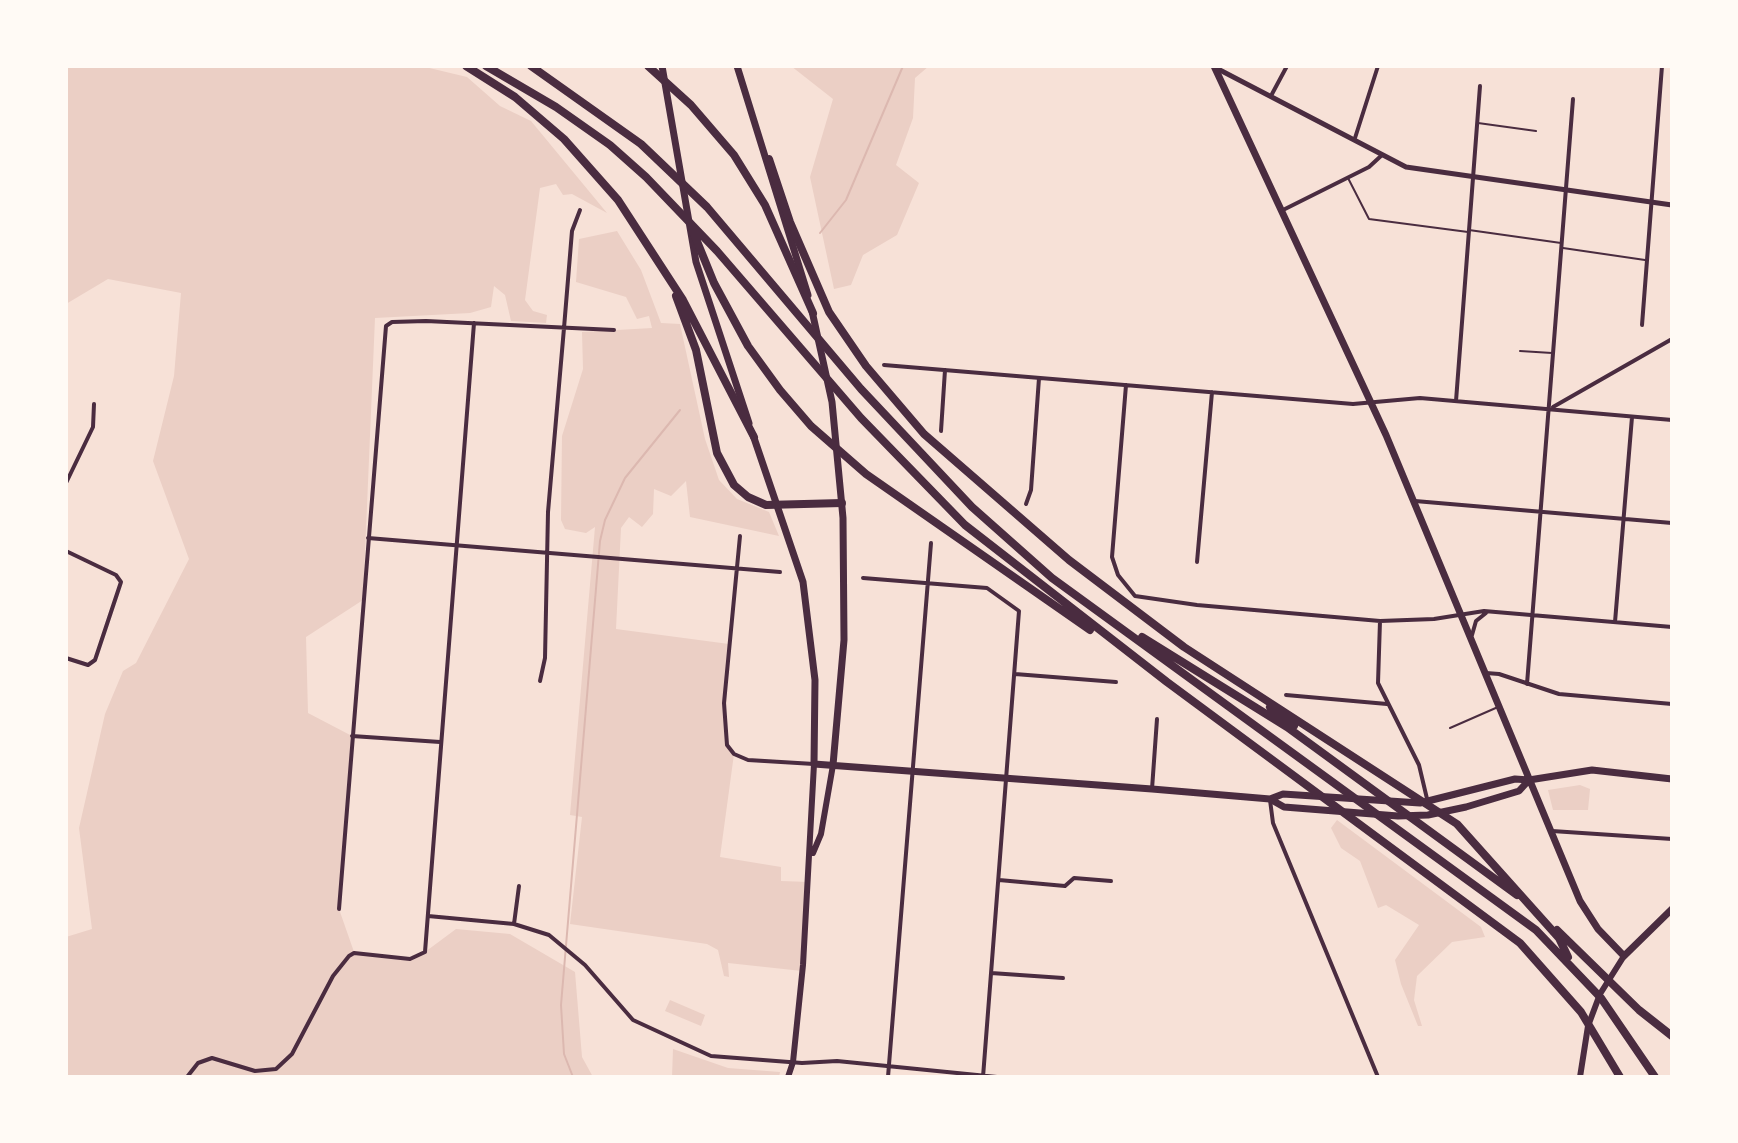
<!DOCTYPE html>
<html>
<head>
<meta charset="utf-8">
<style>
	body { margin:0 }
	#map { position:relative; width:1738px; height:1143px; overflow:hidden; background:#f7e1d7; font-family:"Source Sans 3",sans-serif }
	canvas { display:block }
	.frame { position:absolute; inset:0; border:68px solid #fffaf5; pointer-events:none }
</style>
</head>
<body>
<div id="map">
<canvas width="1738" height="1143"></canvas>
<div class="frame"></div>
</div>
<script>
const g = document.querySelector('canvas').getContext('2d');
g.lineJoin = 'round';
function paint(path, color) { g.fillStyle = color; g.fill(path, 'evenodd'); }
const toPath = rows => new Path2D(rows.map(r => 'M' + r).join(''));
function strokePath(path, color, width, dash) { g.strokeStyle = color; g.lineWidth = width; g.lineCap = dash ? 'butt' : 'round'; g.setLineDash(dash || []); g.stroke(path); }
paint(toPath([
	[66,66,421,66,467,77,500,106,531,121,607,213,572,194,563,195,556,184,540,188,525,300,533,311,547,315,546,323,511,321,505,295,494,286,491,307,470,313,375,318,363,600,306,637,308,713,352,736,339,909,354,952,410,959,421,955,456,929,510,934,575,972,582,1057,593,1077,66,1077,66,937,92,929,79,828,105,714,123,671,136,663,189,559,153,461,174,376,181,293,108,279,66,304],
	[791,66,929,66,915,78,913,118,896,165,919,183,897,235,863,255,851,285,834,289,810,177,833,99],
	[617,231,641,270,661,323,680,324,705,439,719,480,737,499,769,512,779,536,690,517,686,481,671,496,654,489,653,514,642,527,629,517,621,528,616,629,729,644,725,740,734,754,720,857,781,867,781,881,809,882,802,971,728,963,729,977,724,976,718,950,707,944,570,924,582,817,570,815,595,527,586,533,565,529,561,520,562,436,583,369,582,332,652,328,649,316,637,319,626,297,576,282,579,239],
	[1580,785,1590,789,1588,810,1553,810,1548,790],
	[1337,820,1481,927,1485,937,1452,942,1417,976,1414,1000,1422,1026,1418,1026,1401,984,1395,960,1419,925,1386,905,1378,908,1360,861,1341,848,1331,828],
	[670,1000,705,1015,701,1026,665,1011],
	[673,1049,728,1068,780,1072,779,1077,672,1077]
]), '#ebcfc5');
strokePath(toPath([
	[820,233,846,200,903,66],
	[573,1077,564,1054,561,1005,600,541,605,520,625,478,680,410]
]), '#dcb8b0', 2);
strokePath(toPath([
	[1478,123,1536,131],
	[1348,178,1369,219,1468,232],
	[1469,230,1561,243],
	[1563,248,1645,260],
	[1520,351,1552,353],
	[1450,728,1498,707]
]), '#4a2c40', 2);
strokePath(toPath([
	[1272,94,1287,66],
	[1355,138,1378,66],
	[1283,210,1369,167,1382,155],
	[1642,325,1662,66],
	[884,365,1353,404,1420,398,1672,420],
	[1126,385,1112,557,1118,575,1135,596,1197,605,1380,621,1434,619,1484,611,1672,627],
	[1456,401,1480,86],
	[1553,407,1672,339],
	[941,431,945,370],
	[66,483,93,427,94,404],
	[1415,501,1672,523],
	[1026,504,1031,490,1039,378],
	[740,536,724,703,727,745,734,754,748,760,814,764],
	[368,538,780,572],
	[66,551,116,575,121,582,95,660,88,665,66,658],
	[1197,562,1212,392],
	[863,578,987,588,1019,611,983,1077],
	[1380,621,1378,683,1419,765,1428,803],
	[1615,622,1632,417],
	[1472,635,1476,621,1486,613],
	[1486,673,1499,674,1559,694,1672,704],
	[1015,674,1116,682],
	[540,681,545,658,548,512,564,328,572,231,580,210],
	[1527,684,1573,99],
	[1286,695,1387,704],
	[352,736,440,742],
	[1152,789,1157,719],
	[1270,800,1273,823,1378,1077],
	[1552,831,1672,839],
	[999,880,1065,886,1074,878,1111,881],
	[339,909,386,326,392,322,426,321,614,330],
	[428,916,514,924,549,935,585,965,633,1020,711,1056,802,1063,837,1061,997,1077],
	[514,924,519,886],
	[991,973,1063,978],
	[187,1077,198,1063,212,1058,255,1071,276,1069,292,1054,333,976,349,956,354,953,410,959,425,952,474,323],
	[888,1077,931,543]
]), '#4a2c40', 4);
strokePath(toPath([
	[1216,68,1406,167,1672,205]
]), '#4a2c40', 5);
strokePath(toPath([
	[813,853,821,834,833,765],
	[788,1077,793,1062,803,965,814,764],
	[1580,1077,1588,1026,1600,994,1624,956]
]), '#4a2c40', 6);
strokePath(toPath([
	[662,66,696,262,749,423],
	[737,66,808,295],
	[1214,66,1386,435,1580,901,1598,929,1624,956,1672,909],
	[812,311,832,402,843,518,844,640,833,765],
	[753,435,803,582,815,680,814,764,1152,789,1270,799,1284,807,1398,816,1428,815,1466,807,1519,791,1529,780],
	[1270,799,1283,794,1420,803,1515,779,1529,780,1592,770,1672,779]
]), '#4a2c40', 7);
strokePath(toPath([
	[466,66,515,97,564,139,618,200,683,300,754,437],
	[486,66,556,107,610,145,646,177,717,251,861,418,965,525,1167,682,1520,943,1581,1012,1620,1077],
	[531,66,641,144,707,207,861,389,972,507,1052,578,1536,930,1601,998,1655,1077],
	[648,66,691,105,734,155,765,205,813,313],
	[769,159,790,222,829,312,866,366,924,434,1069,560,1184,647,1457,824,1559,938,1568,957],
	[692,229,714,283,748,346,780,390,811,426,866,474,1090,630],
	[676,296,696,350,717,453,734,485,748,497,766,505,842,503],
	[1142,637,1287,727,1517,895],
	[1270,707,1294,726],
	[1557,930,1639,1010,1672,1036]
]), '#4a2c40', 8);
</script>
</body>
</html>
